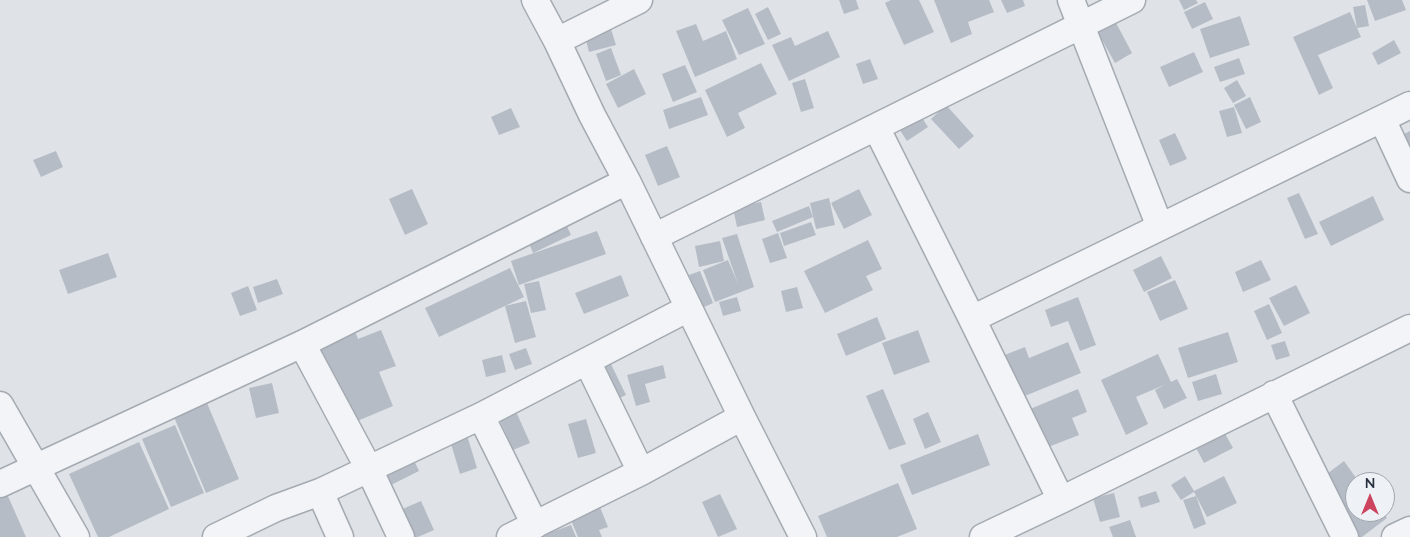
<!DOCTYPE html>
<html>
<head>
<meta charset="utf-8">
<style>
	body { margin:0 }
	#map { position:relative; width:1410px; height:537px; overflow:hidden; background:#dfe3e8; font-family:Mulish,sans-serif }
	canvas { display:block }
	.north { position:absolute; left:1345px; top:472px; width:50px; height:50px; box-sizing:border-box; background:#eef2f6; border:1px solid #9fa5ad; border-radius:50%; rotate:0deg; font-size:14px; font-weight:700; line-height:20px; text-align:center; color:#28313f }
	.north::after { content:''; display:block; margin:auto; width:18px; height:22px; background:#cd445f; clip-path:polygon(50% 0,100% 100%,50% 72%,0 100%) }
</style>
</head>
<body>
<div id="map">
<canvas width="1410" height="537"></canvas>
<div class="north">N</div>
</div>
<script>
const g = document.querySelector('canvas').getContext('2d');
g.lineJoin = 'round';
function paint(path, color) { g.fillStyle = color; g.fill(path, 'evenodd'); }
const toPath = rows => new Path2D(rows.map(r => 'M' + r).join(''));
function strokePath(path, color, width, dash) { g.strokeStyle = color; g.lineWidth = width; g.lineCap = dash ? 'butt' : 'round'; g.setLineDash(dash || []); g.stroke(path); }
paint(toPath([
	[839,0,856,0,859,9,844,14],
	[891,0,919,0,934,32,904,45,885,3],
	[934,0,989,0,994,12,968,22,972,34,951,43],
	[1001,0,1023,0,1025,6,1007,13],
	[1179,0,1196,0,1198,3,1184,10],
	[1367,0,1402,0,1406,10,1375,21],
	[1205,2,1213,19,1192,29,1184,12],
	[1365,5,1369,26,1357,28,1353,7],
	[768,7,781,34,768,40,755,14],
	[748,8,765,44,739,55,722,20],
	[1350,12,1361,37,1318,55,1333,88,1319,95,1293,37],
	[1240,16,1250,45,1210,58,1200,29],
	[1115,21,1132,53,1115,63,1097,31],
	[696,24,703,41,726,31,737,59,695,77,676,31],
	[611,29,616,45,589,52,585,36],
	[828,31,840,57,789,81,772,45,791,37,795,46],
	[1394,40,1401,53,1378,65,1372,53],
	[611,48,621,75,606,81,596,54],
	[1194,52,1203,72,1169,87,1160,67],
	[1239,58,1245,74,1220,82,1214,67],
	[870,59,878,79,863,84,856,64],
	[761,63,777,94,738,113,745,128,727,137,705,90],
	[685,65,697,92,673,102,662,74],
	[634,69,646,94,618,108,606,84],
	[805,79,814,108,801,112,792,83],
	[1237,80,1246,96,1233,103,1224,88],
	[701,97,708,115,669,129,663,110],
	[1250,97,1261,122,1246,129,1234,105],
	[946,105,974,136,959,149,931,119],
	[915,107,928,127,907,141,894,121],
	[1234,107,1242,133,1227,137,1219,111],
	[511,108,520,127,499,135,491,117],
	[1410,131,1410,149,1404,134],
	[1175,133,1187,159,1170,166,1159,140],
	[667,146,680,177,658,186,645,155],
	[56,151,63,167,41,177,33,160],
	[412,189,428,224,405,235,389,199],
	[859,189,872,215,844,229,831,203],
	[1299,193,1318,234,1305,239,1287,198],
	[1373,196,1384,220,1331,246,1319,222],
	[829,198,835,225,816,229,810,203],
	[761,202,765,220,737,227,733,208],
	[809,206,813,217,777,232,772,221],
	[811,222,816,235,784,246,780,233],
	[566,224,571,235,533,253,528,241],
	[597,231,606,254,519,285,511,261],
	[778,233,787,258,770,263,762,239],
	[737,234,754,287,715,302,703,270,728,260,738,284,722,238],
	[868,240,882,269,866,276,873,290,825,313,804,271],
	[720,241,724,261,699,267,695,246],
	[108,253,117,277,68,294,59,270],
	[1161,256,1172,278,1144,292,1133,270],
	[1261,260,1271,280,1243,292,1235,272],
	[510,268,524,297,439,337,425,308],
	[700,271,713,303,702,308,689,275],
	[621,275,629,296,584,314,575,293],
	[277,279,283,294,258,303,253,287],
	[1175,280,1188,309,1160,321,1147,292],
	[539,281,546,310,531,313,524,284],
	[1296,285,1310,313,1284,326,1269,298],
	[248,286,257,310,240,316,231,293],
	[797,287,803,308,786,312,781,291],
	[737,297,741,311,723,316,719,302],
	[1078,297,1096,345,1080,351,1068,321,1051,327,1045,310],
	[526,301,536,337,515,343,505,306],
	[1269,304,1282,333,1267,340,1254,311],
	[877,317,886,339,846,356,837,334],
	[354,328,358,339,381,330,396,366,379,372,393,406,355,422,334,373,320,379,307,348],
	[918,330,930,362,894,375,882,343],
	[1228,332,1238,362,1188,378,1178,348],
	[1285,341,1290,356,1276,360,1271,345],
	[1068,342,1081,373,1015,400,997,358,1025,347,1029,358],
	[526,348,532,364,515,370,509,354],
	[1158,354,1171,382,1177,379,1187,398,1164,409,1155,390,1164,385,1136,397,1148,424,1126,435,1101,380],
	[502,355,506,372,486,377,482,360],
	[609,360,626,395,598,408,582,373],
	[663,365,666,378,645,384,650,402,636,406,627,375],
	[1216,374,1222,394,1198,401,1192,382],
	[272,383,279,413,256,418,249,388],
	[883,389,906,444,889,450,866,396],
	[1078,389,1087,412,1072,418,1079,435,1038,451,1023,412],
	[204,396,239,479,206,493,171,410],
	[515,409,530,443,513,450,498,416],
	[928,412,941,442,925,449,913,419],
	[586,419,596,453,578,458,568,424],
	[175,425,204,493,171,507,142,439],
	[1223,430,1233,448,1204,463,1194,444],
	[466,432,477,468,460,474,449,437],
	[978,434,990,465,912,495,900,465],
	[139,442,169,509,109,537,98,537,69,474],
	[411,454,419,471,385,488,376,470],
	[1344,461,1359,482,1355,482,1355,512,1383,512,1387,518,1362,537,1356,537,1315,483],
	[1185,476,1194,491,1224,476,1237,503,1207,517,1194,492,1181,500,1171,485],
	[898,483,917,529,897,537,827,537,818,516],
	[1156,491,1160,502,1141,508,1138,497],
	[1114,493,1120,517,1100,522,1093,498],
	[7,494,26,537,0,537,0,497],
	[720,494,737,529,718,537,702,502],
	[1196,496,1206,524,1194,529,1183,500],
	[421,501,434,530,418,537,410,537,398,511],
	[600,507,608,527,599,530,602,537,578,537,571,520],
	[1130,520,1136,537,1113,537,1109,527],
	[571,525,576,537,538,537]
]), '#b6bcc5');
const street = toPath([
	[535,0,557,41,592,115,627,181,742,417,803,537],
	[1071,0,1160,227],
	[557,41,639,0],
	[1382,119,1410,179],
	[876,127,972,319],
	[654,237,1132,0],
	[302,344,369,469,401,537],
	[587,361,641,472],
	[1274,394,1345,537],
	[0,405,76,537],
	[481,416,535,525],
	[0,484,302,344,627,181],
	[320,492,340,537],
	[1061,500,972,319,1410,105],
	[216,537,276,508,320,492,481,416,689,308],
	[510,537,641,472,742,417],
	[983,537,1061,500,1410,328],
	[1395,537,1410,530]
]);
strokePath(street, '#a4aab2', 29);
strokePath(street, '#f2f4f7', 26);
</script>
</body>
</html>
